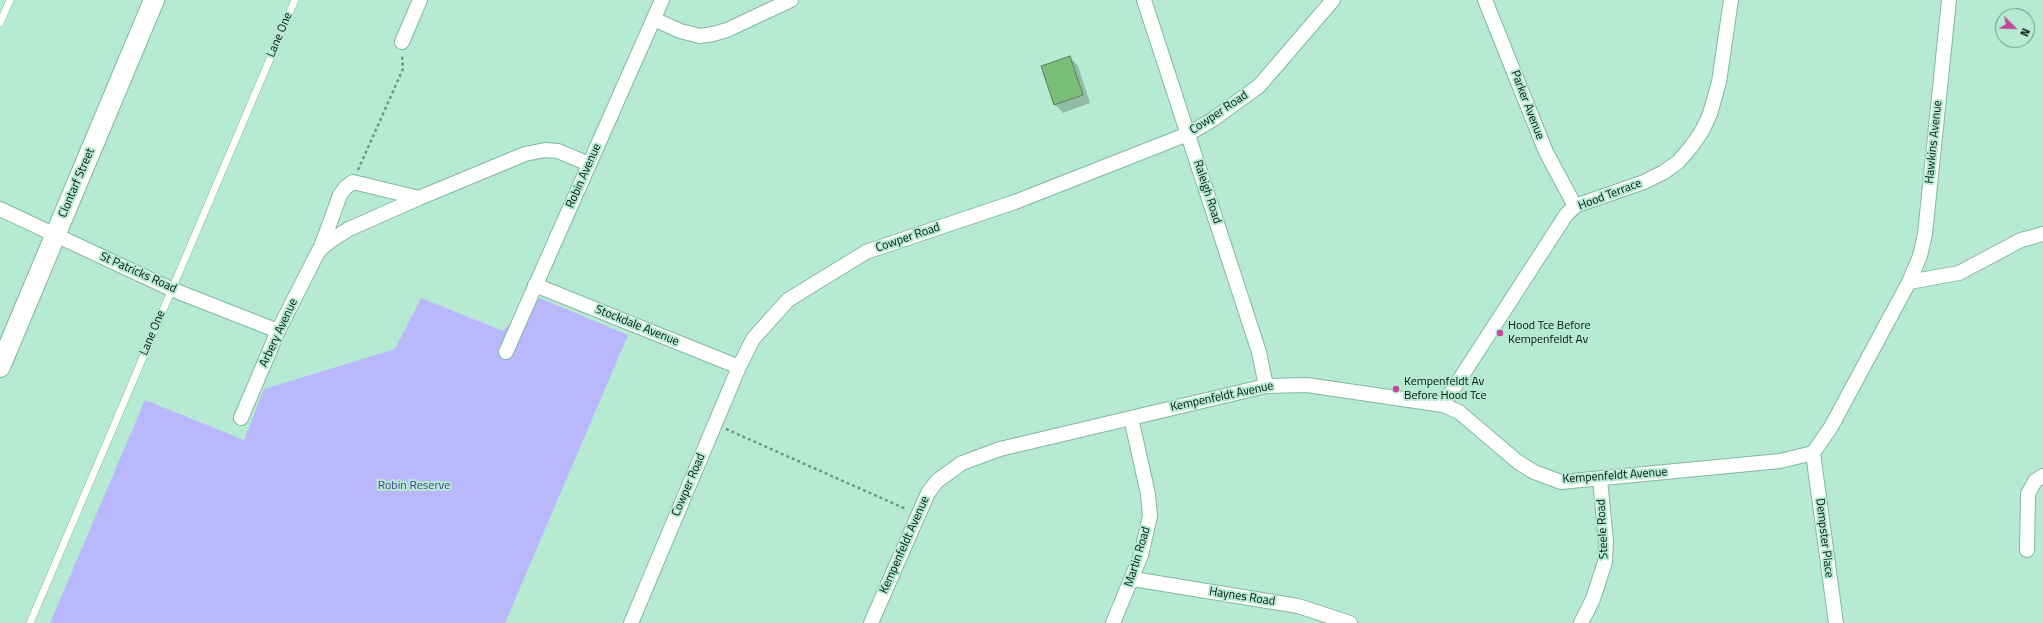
<!DOCTYPE html>
<html>
<head>
<meta charset="utf-8">
<style>
	body { margin:0 }
	#map { position:relative; width:2043px; height:623px; overflow:hidden; background:#b6ead2; font-family:"Titillium Web",sans-serif }
	canvas { display:block }
	.north { position:absolute; left:1995px; top:8px; width:40px; height:40px; box-sizing:border-box; background:#b6ead2; border:1px solid #6f9684; border-radius:50%; rotate:113deg; font-size:11px; font-weight:700; line-height:16px; text-align:center; color:#04170f }
	.north::after { content:''; display:block; margin:auto; width:14px; height:18px; background:#c34797; clip-path:polygon(50% 0,100% 100%,50% 72%,0 100%) }
</style>
</head>
<body>
<div id="map">
<canvas width="2043" height="623"></canvas>
<div class="north">N</div>
</div>
<script>
const g = document.querySelector('canvas').getContext('2d');
g.lineJoin = 'round';
function paint(path, color) { g.fillStyle = color; g.fill(path, 'evenodd'); }
const toPath = rows => new Path2D(rows.map(r => 'M' + r).join(''));
function strokePath(path, color, width, dash) { g.strokeStyle = color; g.lineWidth = width; g.lineCap = dash ? 'butt' : 'round'; g.setLineDash(dash || []); g.stroke(path); }
function write(font, color, halo, rows, align = 'center') {
  g.font = font + ' "Titillium Web",sans-serif'; g.lineWidth = 4; g.setLineDash([]); g.textBaseline = 'middle'; g.strokeStyle = halo; g.fillStyle = color; for (const [text, x, y, turn = 0] of rows) {
    g.save(); g.translate(x, y); g.rotate((+turn || 0) * Math.PI / 180); g.textAlign = isNaN(turn) ? turn : align; if (halo) g.strokeText(text, 0, 0); g.fillText(text, 0, 0); g.restore();
  }
}
paint(toPath([
	[535,296,628,335,505,623,50,623,145,400,244,440,264,389,395,349,421,298,503,331]
]), '#b9b8fc');
paint(toPath([
	[1070,57,1078,66,1090,103,1063,113,1055,104]
]), '#0003');
const building = toPath([
	[1070,56,1083,95,1054,105,1041,66,1070,56]
]);
paint(building, '#79bd79');
strokePath(building, '#5e7f5e', 1);
const lane = toPath([
	[0,23,10,0],
	[30,623,295,0]
]);
const street = toPath([
	[1144,0,1259,352,1266,386],
	[1485,0,1546,152,1575,206],
	[654,19,680,31,700,36,713,34,727,30,791,0],
	[402,42,420,0],
	[0,209,171,289,278,331],
	[320,250,340,195,346,187,353,182,419,198],
	[1909,282,1920,256,1925,234,1949,0],
	[535,285,739,367],
	[506,352,662,0],
	[1443,405,1566,215,1575,206,1644,182,1664,172,1678,162,1691,147,1702,131,1710,114,1719,82,1731,0],
	[241,418,278,331,319,250,333,239,349,229,419,198,525,154,545,150,558,151,589,164],
	[1813,453,1836,623],
	[2027,550,2028,494,2035,481,2043,476],
	[1133,579,1298,606,1350,623],
	[631,623,739,367,753,339,788,300,866,252,1015,202,1188,134,1212,120,1259,86,1333,0],
	[871,623,928,493,937,481,962,463,1000,449,1266,386,1307,385,1443,405,1459,412,1518,462,1534,472,1561,482,1780,461,1813,453,1831,427,1909,282,1959,273,2021,240,2043,234],
	[1113,623,1141,555,1150,516,1148,494,1131,418],
	[1581,623,1593,599,1605,562,1606,542,1600,479]
]);
const secondary = toPath([
	[0,367,154,0]
]);
strokePath(lane, '#84b7a0', 8);
strokePath(street, '#84b7a0', 16);
strokePath(secondary, '#84b7a0', 22);
strokePath(toPath([
	[358,170,403,69,402,55],
	[726,429,906,509]
]), '#709786', 2.5, [3, 3]);
strokePath(lane, '#fff', 7);
strokePath(street, '#fff', 14);
strokePath(secondary, '#fff', 20);
for (const [x, y, r, color] of [
	[1500,333,4,"#c34797"],
	[1396,389,4,"#c34797"]
]) { const dot = new Path2D(); dot.arc(x, y, r, 0, 2 * Math.PI); g.fillStyle = color; g.fill(dot); strokePath(dot, '#b6ead2', 1.5); }
write('12px', '#04170f', '#b6ead2', [
	["Lane One",280,35,-67],
	["Parker Avenue",1527,105,69],
	["Cowper Road",1219,113,-34],
	["Hawkins Avenue",1934,142,-84],
	["Robin Avenue",584,176,-66],
	["Clontarf Street",77,183,-67],
	["Raleigh Road",1207,192,72],
	["Hood Terrace",1610,195,-21],
	["Cowper Road",908,238,-19],
	["St Patricks Road",138,273,24],
	["Stockdale Avenue",637,326,22],
	["Lane One",153,333,-67],
	["Arbery Avenue",279,333,-65],
	["Kempenfeldt Avenue",1222,397,-12],
	["Kempenfeldt Avenue",1615,476,-4],
	["Cowper Road",689,485,-67],
	["Steele Road",1603,529,-93],
	["Dempster Place",1824,538,83],
	["Kempenfeldt Avenue",905,545,-66],
	["Martin Road",1138,557,-73],
	["Haynes Road",1242,597,9]
]);
write('12px', '#04170f', '#b6ead2', [
	["Hood Tce Before",1508,326],
	["Kempenfeldt Av",1508,340],
	["Kempenfeldt Av",1404,382],
	["Before Hood Tce",1404,396]
], 'left');
write('12px', '#4b3e9d', '#b6ead2', [
	["Robin Reserve",414,486]
]);
</script>
</body>
</html>
